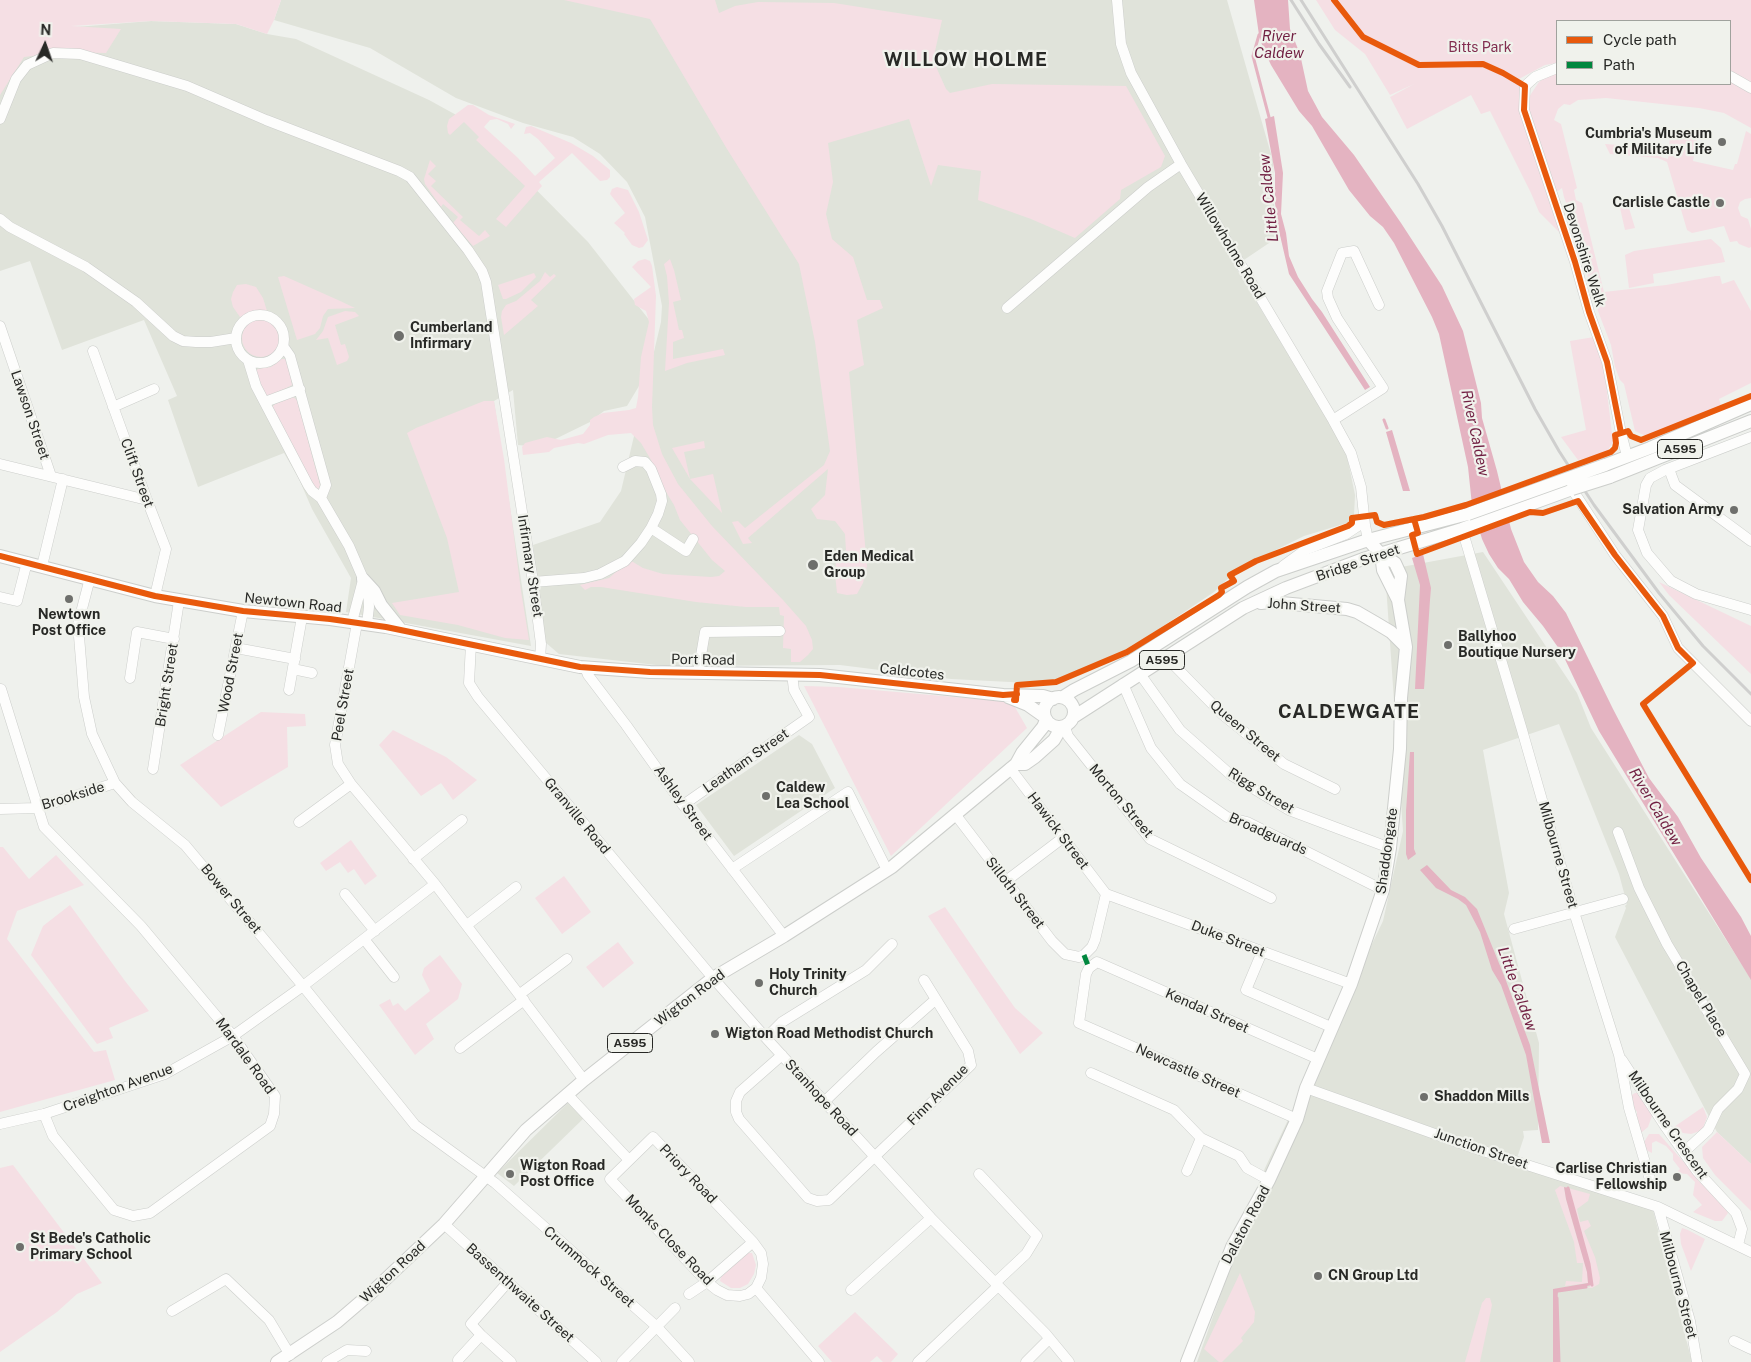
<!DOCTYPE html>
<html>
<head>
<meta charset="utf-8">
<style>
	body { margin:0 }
	#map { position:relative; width:1751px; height:1362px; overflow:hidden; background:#eff1ed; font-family:"Public Sans",sans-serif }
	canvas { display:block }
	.legend { position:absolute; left:1556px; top:20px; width:175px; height:65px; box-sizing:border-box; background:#f0f2ec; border:1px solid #a0a29d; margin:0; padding:6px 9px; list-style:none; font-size:15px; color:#282926 }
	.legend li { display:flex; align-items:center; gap:10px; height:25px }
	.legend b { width:25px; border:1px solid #a0a29d }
	.north { position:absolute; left:20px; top:20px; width:50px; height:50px; -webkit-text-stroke:4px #f0f2ec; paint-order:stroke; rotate:3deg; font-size:14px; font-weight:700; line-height:20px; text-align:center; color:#282926 }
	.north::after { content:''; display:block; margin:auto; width:18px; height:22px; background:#282926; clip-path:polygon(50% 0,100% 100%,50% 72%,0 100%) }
</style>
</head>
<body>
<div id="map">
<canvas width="1751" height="1362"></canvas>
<ul class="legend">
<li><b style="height:6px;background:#e8590c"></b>Cycle path</li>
<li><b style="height:6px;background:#00873e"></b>Path</li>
</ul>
<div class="north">N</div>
</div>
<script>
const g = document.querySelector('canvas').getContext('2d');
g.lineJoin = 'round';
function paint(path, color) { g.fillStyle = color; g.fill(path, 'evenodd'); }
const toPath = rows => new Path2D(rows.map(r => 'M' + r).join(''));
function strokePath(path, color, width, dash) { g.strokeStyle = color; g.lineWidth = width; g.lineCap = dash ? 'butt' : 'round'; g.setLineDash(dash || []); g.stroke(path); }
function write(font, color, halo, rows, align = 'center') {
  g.font = font + ' "Public Sans",sans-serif'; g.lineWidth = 4.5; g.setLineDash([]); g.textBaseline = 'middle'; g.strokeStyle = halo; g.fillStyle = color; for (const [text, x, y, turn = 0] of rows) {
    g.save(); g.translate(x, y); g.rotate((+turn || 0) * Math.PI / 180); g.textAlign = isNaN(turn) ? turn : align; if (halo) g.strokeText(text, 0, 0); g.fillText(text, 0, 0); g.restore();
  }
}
paint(toPath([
	[281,0,1227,0,1273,161,1275,239,1235,266,1346,451,1355,495,1354,515,1347,523,1304,536,1238,569,1214,592,1144,639,1127,652,1111,657,1066,679,1030,683,951,679,840,665,665,666,559,654,545,642,533,545,600,522,621,491,661,322,662,306,645,217,627,182,600,154,573,137,523,123,456,98,370,48,274,20],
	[151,21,236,24,267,34,296,39,429,100,469,122,588,242,650,321,642,381,627,406,604,411,590,422,539,447,518,445,513,390,494,401,531,646,346,612,351,578,312,509,299,479,284,453,198,487,168,400,177,396,144,320,62,350,30,261,0,271,0,33],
	[1483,552,1577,693,1591,728,1751,979,1751,1164,1717,1132,1615,937,1626,908,1625,906,1627,904,1619,874,1559,724,1483,750,1509,893,1504,914,1539,1043,1538,1130,1523,1131,1524,1137,1516,1161,1653,1210,1692,1362,1197,1362,1265,1168,1383,921,1403,831,1385,570],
	[799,735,812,744,835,788,734,856,696,805],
	[571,1100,586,1116,514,1186,497,1173]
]), '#e0e3da');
paint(toPath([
	[0,0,281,0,274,20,267,34,236,24,151,21,71,26,121,29,106,53,64,52,24,57,0,95],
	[564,0,715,0,719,13,735,6,758,2,834,3,942,20,933,60,946,89,950,93,992,84,1126,86,1165,156,1161,167,1121,190,1120,199,1075,238,1031,219,978,200,981,171,938,165,931,186,909,119,828,143,833,182,826,214,832,239,853,257,867,300,880,300,883,308,857,320,864,365,849,372,867,566,863,583,857,594,847,595,837,593,835,574,836,562,846,550,845,534,835,521,817,519,811,509,825,495,828,469,748,538,752,543,743,544,732,522,738,521,745,528,824,465,830,451,815,342,799,264,727,149,650,19],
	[1316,0,1751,0,1751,84,1730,73,1730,21,1557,21,1557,63,1545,65,1517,80,1522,91,1529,97,1539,82,1550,73,1557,71,1557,84,1730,84,1730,81,1751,93,1751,128,1724,113,1699,108,1606,98,1578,100,1570,105,1564,104,1558,109,1554,120,1561,124,1577,188,1574,190,1576,200,1582,203,1604,292,1666,285,1716,276,1720,276,1722,284,1734,280,1751,311,1751,383,1719,399,1721,405,1646,436,1635,431,1624,384,1620,380,1615,367,1611,345,1593,298,1578,236,1564,197,1562,188,1558,191,1549,188,1560,233,1539,212,1531,193,1490,111,1481,114,1471,95,1407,129,1390,97,1414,84,1390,95,1365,54,1335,30],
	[468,105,473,105,489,115,515,124,511,129,508,124,497,119,490,120,484,127,517,157,535,176,555,158,538,139,530,133,524,134,526,127,531,126,571,143,593,156,610,170,610,177,607,180,600,181,572,153,539,182,542,186,506,227,496,219,525,186,476,140,479,137,464,122,450,135,448,133,447,126,449,119],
	[1746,131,1751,134,1751,198,1745,199,1740,202,1738,208,1741,216,1748,219,1751,229,1751,247,1749,248,1739,244,1737,241,1730,242,1724,226,1692,233,1687,230,1667,162,1658,158,1610,154,1605,144,1663,148,1661,157,1668,159,1670,136,1697,139,1693,161,1733,170,1735,164,1737,164],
	[430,160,436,166,428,174,436,181,431,186,463,217,460,220,479,236,485,230,490,236,473,246,453,223,458,217,443,204,441,207,425,184,424,179],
	[617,187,628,190,639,212,648,240,643,247,639,248,632,245,624,234,625,233,614,223,625,213,610,194,612,189],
	[1626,198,1635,228,1625,230,1618,199],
	[1711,239,1721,248,1725,262,1653,274,1654,283,1629,288,1625,255,1634,251],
	[645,259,650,261,652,266,656,296,652,407,653,425,662,454,678,484,712,526,783,600,806,626,812,640,813,649,808,655,800,662,791,662,791,649,783,648,784,616,780,615,779,607,746,607,696,602,601,587,591,587,585,590,580,585,609,578,616,572,628,559,643,568,663,574,711,577,719,576,725,571,712,560,680,520,674,505,655,474,651,460,641,443,631,433,608,435,584,444,578,443,554,448,549,452,523,455,522,447,525,443,547,437,561,440,583,434,590,425,590,420,594,417,603,413,629,410,636,408,638,397,641,357,649,322,646,311,635,305,634,299,651,287,632,267,638,261],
	[670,259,674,270,681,300,673,302,679,330,682,330,684,338,673,342,673,359,723,349,725,355,687,363,665,371,669,303,667,276,664,264],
	[545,272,550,277,554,274,556,276,531,300,538,306,504,335,501,317,502,311,506,305,516,301,540,281],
	[534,273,536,277,521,292,506,299,503,299,498,285],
	[284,276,338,300,355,308,328,309,323,316,320,328,315,334,297,340,278,277],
	[246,284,256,287,263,298,267,311,253,311,240,317,233,307,231,299,233,292,237,285],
	[345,311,355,312,359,316,335,325,341,345,345,344,349,357,347,361,337,365,328,338,316,340,323,331,328,317],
	'242 338a19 19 0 1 1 38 0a19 19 0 1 1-38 0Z',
	[1594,337,1601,342,1613,442,1606,453,1578,460,1561,437,1586,430,1570,341],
	[281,359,285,359,288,362,292,385,270,396,266,395,254,373,258,369,271,367],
	[293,397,297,400,320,485,319,489,315,487,273,410,272,407,275,404],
	[484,401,494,401,504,459,521,591,529,640,505,638,458,625,400,615,392,603,459,592,447,538,407,433,416,428],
	[704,441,705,448,684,452,690,479,713,474,722,513,690,479,672,448],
	[1659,582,1751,626,1751,674,1669,595],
	[804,686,839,687,1012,702,1027,728,891,856],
	[261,712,305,714,306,726,287,727,288,767,221,807,180,765],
	[393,730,446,757,477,780,453,800,441,783,421,796,379,745],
	[351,840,377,876,365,885,354,869,348,873,340,862,326,871,320,863],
	[0,847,3,847,29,879,56,855,84,885,17,911,7,939,94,1052,106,1050,115,1080,0,1112],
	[564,876,591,912,562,934,535,898],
	[70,905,125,981,149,1011,109,1028,113,1038,97,1044,31,955,43,926],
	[945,907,991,974,1015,1008,1043,1033,1020,1054,928,916],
	[618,942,634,963,603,988,586,967],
	[440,955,462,984,458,999,426,1024,434,1039,415,1055,379,1005,390,999,393,1006,398,1003,405,1011,430,991,422,975,424,968],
	[1635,1093,1640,1093,1653,1113,1648,1127,1642,1132,1637,1132,1635,1125,1637,1112,1632,1106,1630,1096],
	[1703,1107,1707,1117,1703,1128,1700,1131,1691,1134,1683,1133,1674,1127],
	[1717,1132,1751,1164,1751,1211,1715,1175,1703,1158,1702,1147],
	[1649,1134,1659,1134,1727,1211,1728,1213,1722,1221,1715,1221,1693,1212,1702,1205,1693,1195,1695,1182,1687,1174,1676,1173,1680,1169,1673,1160,1673,1154,1666,1146,1656,1141,1652,1143,1652,1153,1648,1151,1644,1147,1644,1142],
	[13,1165,102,1283,77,1294,57,1312,0,1352,0,1168],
	[1560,1186,1564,1187,1566,1199,1587,1272,1588,1283,1565,1286,1566,1281,1582,1282,1583,1263,1577,1263,1574,1242,1555,1190],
	[1568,1188,1590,1194,1588,1201,1577,1209,1580,1222,1588,1220,1591,1226,1584,1231,1595,1257,1600,1278,1599,1284,1592,1288,1585,1288,1590,1287,1589,1264],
	[1682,1228,1688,1230,1705,1239,1691,1271,1681,1244,1680,1234],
	[747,1253,752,1253,756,1265,754,1274,748,1284,740,1288,731,1288,720,1281,721,1277],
	[1240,1273,1255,1312,1254,1322,1241,1338,1243,1341,1222,1362,1219,1362,1204,1349],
	[1486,1298,1490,1298,1492,1305,1480,1362,1465,1362,1482,1303],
	[855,1312,898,1354,891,1362,883,1362,877,1356,870,1362,832,1362,818,1346]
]), '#f5dfe4');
paint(toPath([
	[1254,0,1288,0,1290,29,1300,54,1308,91,1322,117,1354,155,1401,223,1442,286,1463,331,1481,403,1482,418,1497,471,1511,529,1524,562,1538,582,1553,596,1566,613,1613,709,1649,778,1678,817,1701,858,1741,917,1751,936,1751,980,1599,731,1562,653,1543,626,1523,602,1509,579,1498,568,1489,554,1482,539,1472,505,1468,467,1439,334,1432,317,1394,243,1383,227,1370,216,1349,190,1312,126,1299,111,1271,65,1263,48,1259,35],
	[1274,116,1283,173,1281,214,1286,233,1289,256,1298,277,1312,299,1322,312,1370,387,1365,390,1289,274,1279,231,1275,203,1275,173,1265,119],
	[1392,430,1410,491,1403,491,1386,432],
	[1423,554,1431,588,1430,600,1424,689,1415,689,1420,585,1412,558],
	[1410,752,1414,752,1414,849,1416,854,1408,860,1406,854,1406,811],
	[1427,865,1451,890,1465,897,1477,909,1505,978,1530,1045,1550,1143,1542,1143,1526,1055,1501,985,1492,970,1480,932,1466,905,1458,899,1436,888,1420,870],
	[1564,1187,1568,1188,1589,1264,1592,1285,1558,1292,1557,1303,1559,1362,1553,1362,1553,1289,1588,1283,1587,1272,1566,1199]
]), '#e4b3c1');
strokePath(toPath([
	[1262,32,1259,35,1253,56,1270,121],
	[1384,420,1387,428],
	[1568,1188,1589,1264,1592,1285],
	[1558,1291,1586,1287],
	[1557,1298,1559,1362]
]), '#e4b3c1', 3);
const minor = toPath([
	[1117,0,1121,44,1131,73,1181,164,1333,420,1351,453,1361,487,1365,525,1368,540],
	[1557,68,1535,77,1525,86,1524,110,1575,262,1589,312,1607,362,1621,433,1627,456],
	[1730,76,1751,88],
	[0,119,16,79,27,65,53,53,80,54,187,86,266,120,399,171,410,177,468,250,482,271,486,282,533,582,541,644,540,659],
	[0,219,10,227,86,267,136,302,173,336,183,341,196,342,211,342,236,338],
	[1007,308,1148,187,1181,164],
	'236 339a24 24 0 1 1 48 0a24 24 0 1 1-48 0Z',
	[0,326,51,476],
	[283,346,290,356,326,485,321,498],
	[93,351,147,500,166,549,155,596],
	[248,360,256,386,308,485,312,491,321,498,349,546,368,590,369,607,367,624],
	[265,402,300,389],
	[113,407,154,389],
	[1333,420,1383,388,1337,318,1328,298,1327,291,1342,253,1354,251,1379,305],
	[1751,437,1665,470,1650,478,1646,485,1638,530,1647,553,1671,581,1696,594,1751,610],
	[0,464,147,500],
	[1669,469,1675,485,1751,541],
	[1572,489,1615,555,1663,616,1678,648,1751,721],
	[651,528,686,551,693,539],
	[1462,529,1522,730,1574,912,1619,1055,1629,1108,1651,1183],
	[42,566,63,479],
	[1283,566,1305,550,1346,534,1358,526,1364,518],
	[90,578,78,624,84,697,92,734,115,783,132,802,185,845,303,986,415,1125,495,1183,656,1326,689,1362],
	[533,582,584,578,600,574,625,561,641,543,651,528,658,514,662,501,661,494,651,469,645,462,635,461,623,467],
	[0,597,17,601,27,562],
	[352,622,363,580],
	[357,623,335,745,338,764,351,784,435,884,584,1080],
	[471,644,469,683,478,697,713,978,766,1038,931,1218,1045,1333,1069,1362],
	[236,648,295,659],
	[1166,657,1222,714,1284,764,1335,789],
	[585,667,588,675,626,725,683,805,784,936],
	[293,669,312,673],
	[698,673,705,632,780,631],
	[1140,674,1180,730,1231,775,1289,810,1390,848],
	[130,678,137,632,174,639],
	[1123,684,1151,748,1180,784,1227,817,1247,822,1383,890],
	[1,689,44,827,141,926,233,1036,275,1096,274,1114,270,1126,150,1213,133,1216,114,1210,53,1136,44,1114],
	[289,690,302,617],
	[1065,727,1068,736,1150,839,1271,898],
	[218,735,243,611],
	[1010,768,1106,894],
	[153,769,179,601],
	[683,805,809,717,794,690,792,674],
	[0,809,37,808,115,783],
	[955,814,1052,941,1065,954,1079,957,1084,955],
	[299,822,351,784],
	[1618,832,1639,888,1667,944,1745,1074,1738,1089,1718,1109,1708,1130,1684,1152],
	[413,859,462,820],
	[732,869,848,792,887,870],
	[1006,881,1064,837],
	[345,894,375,931],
	[1106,894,1351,984],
	[467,925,516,887],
	[1514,929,1623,899],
	[364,939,394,977],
	[1262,952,1246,990,1331,1027],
	[1084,955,1092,947,1095,940,1106,894],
	[520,994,567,959],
	[766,1038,782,1022,866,970,892,944],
	[460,1048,524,1000],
	[782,1055,740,1092,736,1101,736,1112,739,1119,808,1198,817,1201,829,1200,971,1065,968,1051,924,980],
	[1622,1060,1665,1126,1697,1171,1736,1213,1742,1229,1738,1245],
	[1091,1073,1174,1110,1201,1138,1239,1156,1247,1168,1269,1180],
	[1306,1088,1474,1148,1658,1207,1751,1252],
	[567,1094,629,1160],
	[824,1102,876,1052,935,1000],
	[1297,1119,1079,1023,1086,974,1089,968,1097,962,1318,1059],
	[0,1124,44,1114,165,1074,233,1036,303,986,435,884],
	[653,1137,753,1242,761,1253,763,1264,761,1278,756,1288,748,1294,740,1296,727,1295,717,1290,707,1282,610,1179,653,1137],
	[1187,1171,1201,1138],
	[979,1174,1037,1236,1026,1254,995,1283],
	[1658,1207,1690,1321,1697,1362],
	[444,1224,596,1362],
	[508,1282,471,1324,481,1335,511,1362],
	[756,1288,819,1362],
	[851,1290,931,1218],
	[689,1294,707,1282,753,1242],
	[172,1311,226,1279,269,1320,290,1355],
	[1734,1341,1751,1349],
	[458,1360,481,1335],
	[327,1362,347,1350,366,1351],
	[622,1362,675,1308],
	[918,1362,998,1286],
	[1026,1362,1049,1339]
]);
const major = toPath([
	[1605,465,1650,448,1751,404],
	[1610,477,1751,421],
	[1381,554,1383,570,1398,600],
	[0,556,155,596,243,611,330,619,386,627,580,667,650,672,820,675,1003,695,1043,696,1053,699],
	[363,579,374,591,381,605,401,630],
	[1261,603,1270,602,1347,609,1357,612,1376,623,1391,632,1406,647],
	'1044 712a15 15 0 1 1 30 0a15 15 0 1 1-30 0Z',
	[1008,697,1028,705,1045,717],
	[1063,697,1074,690,1131,661,1247,587,1276,571,1368,540,1468,514],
	[1075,716,1243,608,1286,588,1363,559,1462,529,1572,489],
	[1016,764,1025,764,1035,757,1054,740,1061,728],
	[277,1362,337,1322,372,1292,444,1224,526,1130,584,1080,713,978,784,936,892,867,1016,764,1022,753,1043,727,1046,720],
	[1187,1362,1232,1247,1269,1180,1297,1119,1306,1088,1351,984,1383,890,1390,848,1400,749,1401,698,1406,647,1398,600,1401,576,1395,563,1381,554,1368,540]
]);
strokePath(minor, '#cccecb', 11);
strokePath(major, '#cccecb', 14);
strokePath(minor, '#fdfdfc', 10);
strokePath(major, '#fdfdfc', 12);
strokePath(toPath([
	[1291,0,1319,44,1350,87],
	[1301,0,1418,184,1442,226,1535,409,1559,451,1594,505,1659,593,1703,646,1751,694]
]), '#cfcfce', 3);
const majorBridge = toPath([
	[1572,489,1610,477],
	[1468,514,1605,465]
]);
strokePath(majorBridge, '#cccecb', 14, []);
strokePath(majorBridge, '#fdfdfc', 12);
strokePath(toPath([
	[1084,955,1089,968]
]), '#00873e', 5, [10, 5]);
strokePath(toPath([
	[1334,0,1363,37,1419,65,1483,64,1503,73,1525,86,1524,110,1575,262,1589,312,1607,362,1621,433],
	[1414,519,1418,533,1412,535,1417,554,1530,512,1543,513,1578,501,1615,555,1663,616,1678,648,1693,663,1643,704,1751,880],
	[0,556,155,596,243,611,330,619,386,627,580,667,650,672,820,675,1003,695,1017,694],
	[1014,700,1016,700,1017,685,1056,682,1127,652,1219,595,1222,592,1221,588,1234,581,1230,575,1256,561,1348,526,1352,523,1352,518,1375,515,1377,522,1384,525,1424,517,1466,505,1611,452,1615,448,1616,443,1615,435,1628,431,1631,436,1641,440,1751,396]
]), '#e8590c', 6);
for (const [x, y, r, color] of [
	[1722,142,5,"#6e6f6c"],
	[1720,203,5,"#6e6f6c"],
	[399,336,6,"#6e6f6c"],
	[1734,510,5,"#6e6f6c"],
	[813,565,6,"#6e6f6c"],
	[69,599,5,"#6e6f6c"],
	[1448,645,5,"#6e6f6c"],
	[766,796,5,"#6e6f6c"],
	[759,983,5,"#6e6f6c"],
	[715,1034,5,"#6e6f6c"],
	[1424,1097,5,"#6e6f6c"],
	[510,1174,5,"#6e6f6c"],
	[1677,1177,5,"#6e6f6c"],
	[20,1247,5,"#6e6f6c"],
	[1318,1276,5,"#6e6f6c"]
]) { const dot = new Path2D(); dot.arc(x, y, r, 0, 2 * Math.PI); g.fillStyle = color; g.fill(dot); strokePath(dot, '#f0f2ec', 2); }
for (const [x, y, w] of [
	[1680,449,45],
	[1162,660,45],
	[630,1043,45]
]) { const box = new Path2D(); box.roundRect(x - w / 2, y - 9.5, w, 19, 4); g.fillStyle = '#f0f2ec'; g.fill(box); strokePath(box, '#282926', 1); }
write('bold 12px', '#282926', null, [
	["A595",1680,449],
	["A595",1162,660],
	["A595",630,1043]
]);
write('14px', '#822e50', '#f0f2ec', [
	["Bitts Park",1480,48]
]);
write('bold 14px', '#282926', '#f0f2ec', [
	["Cumbria's Museum",1712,134,"right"],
	["of Military Life",1712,150,"right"],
	["Carlisle Castle",1710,203,"right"],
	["Cumberland",410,328],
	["Infirmary",410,344],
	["Salvation Army",1724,510,"right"],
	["Eden Medical",824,557],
	["Group",824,573],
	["Newtown",69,615,"center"],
	["Post Office",69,631,"center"],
	["Ballyhoo",1458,637],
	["Boutique Nursery",1458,653],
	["Caldew",776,788],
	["Lea School",776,804],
	["Holy Trinity",769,975],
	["Church",769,991],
	["Wigton Road Methodist Church",725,1034],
	["Shaddon Mills",1434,1097],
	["Wigton Road",520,1166],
	["Post Office",520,1182],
	["Carlise Christian",1667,1169,"right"],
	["Fellowship",1667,1185,"right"],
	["St Bede's Catholic",30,1239],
	["Primary School",30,1255],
	["CN Group Ltd",1328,1276]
], 'left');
write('14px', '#282926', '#f0f2ec', [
	["Willowholme Road",1230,246,59],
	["Devonshire Walk",1584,255,72],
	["Lawson Street",30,415,71],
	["Clift Street",137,473,70],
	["Bridge Street",1358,563,-19],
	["Infirmary Street",530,566,81],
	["Newtown Road",293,603,6],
	["John Street",1304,606,4],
	["Port Road",703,660,1],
	["Caldcotes",912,672,6],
	["Wood Street",231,673,-79],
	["Bright Street",167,685,-81],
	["Peel Street",343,705,-80],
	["Queen Street",1245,731,40],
	["Leatham Street",746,761,-35],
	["Rigg Street",1261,791,31],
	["Brookside",73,796,-17],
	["Morton Street",1121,801,50],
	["Ashley Street",683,803,54],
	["Granville Road",577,816,50],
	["Hawick Street",1058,831,53],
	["Broadguards",1268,834,24],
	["Shaddongate",1387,851,-82],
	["Milbourne Street",1558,855,74],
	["Silloth Street",1015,893,52],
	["Bower Street",231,899,50],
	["Duke Street",1228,939,21],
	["Wigton Road",690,998,-37],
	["Chapel Place",1701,999,59],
	["Kendal Street",1207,1011,24],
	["Mardale Road",245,1056,54],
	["Newcastle Street",1188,1071,24],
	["Creighton Avenue",118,1088,-20],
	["Finn Avenue",938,1095,-45],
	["Stanhope Road",821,1098,47],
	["Milbourne Crescent",1668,1125,55],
	["Junction Street",1481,1149,19],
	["Priory Road",688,1174,46],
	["Dalston Road",1246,1225,-62],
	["Monks Close Road",669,1240,46],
	["Crummock Street",589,1267,41],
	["Wigton Road",393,1272,-43],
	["Milbourne Street",1678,1285,75],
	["Bassenthwaite Street",520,1293,42]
]);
write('italic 15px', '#711f42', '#f0f2ec', [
	["River",1279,36],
	["Caldew",1279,53],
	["Little Caldew",1269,198,-96],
	["River Caldew",1475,433,78],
	["River Caldew",1655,807,59],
	["Little Caldew",1517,989,70]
]);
g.letterSpacing = '1px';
write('bold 19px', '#282926', '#f0f2ec', [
	["WILLOW HOLME",966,60],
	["CALDEWGATE",1349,712]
]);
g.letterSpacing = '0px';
</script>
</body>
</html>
